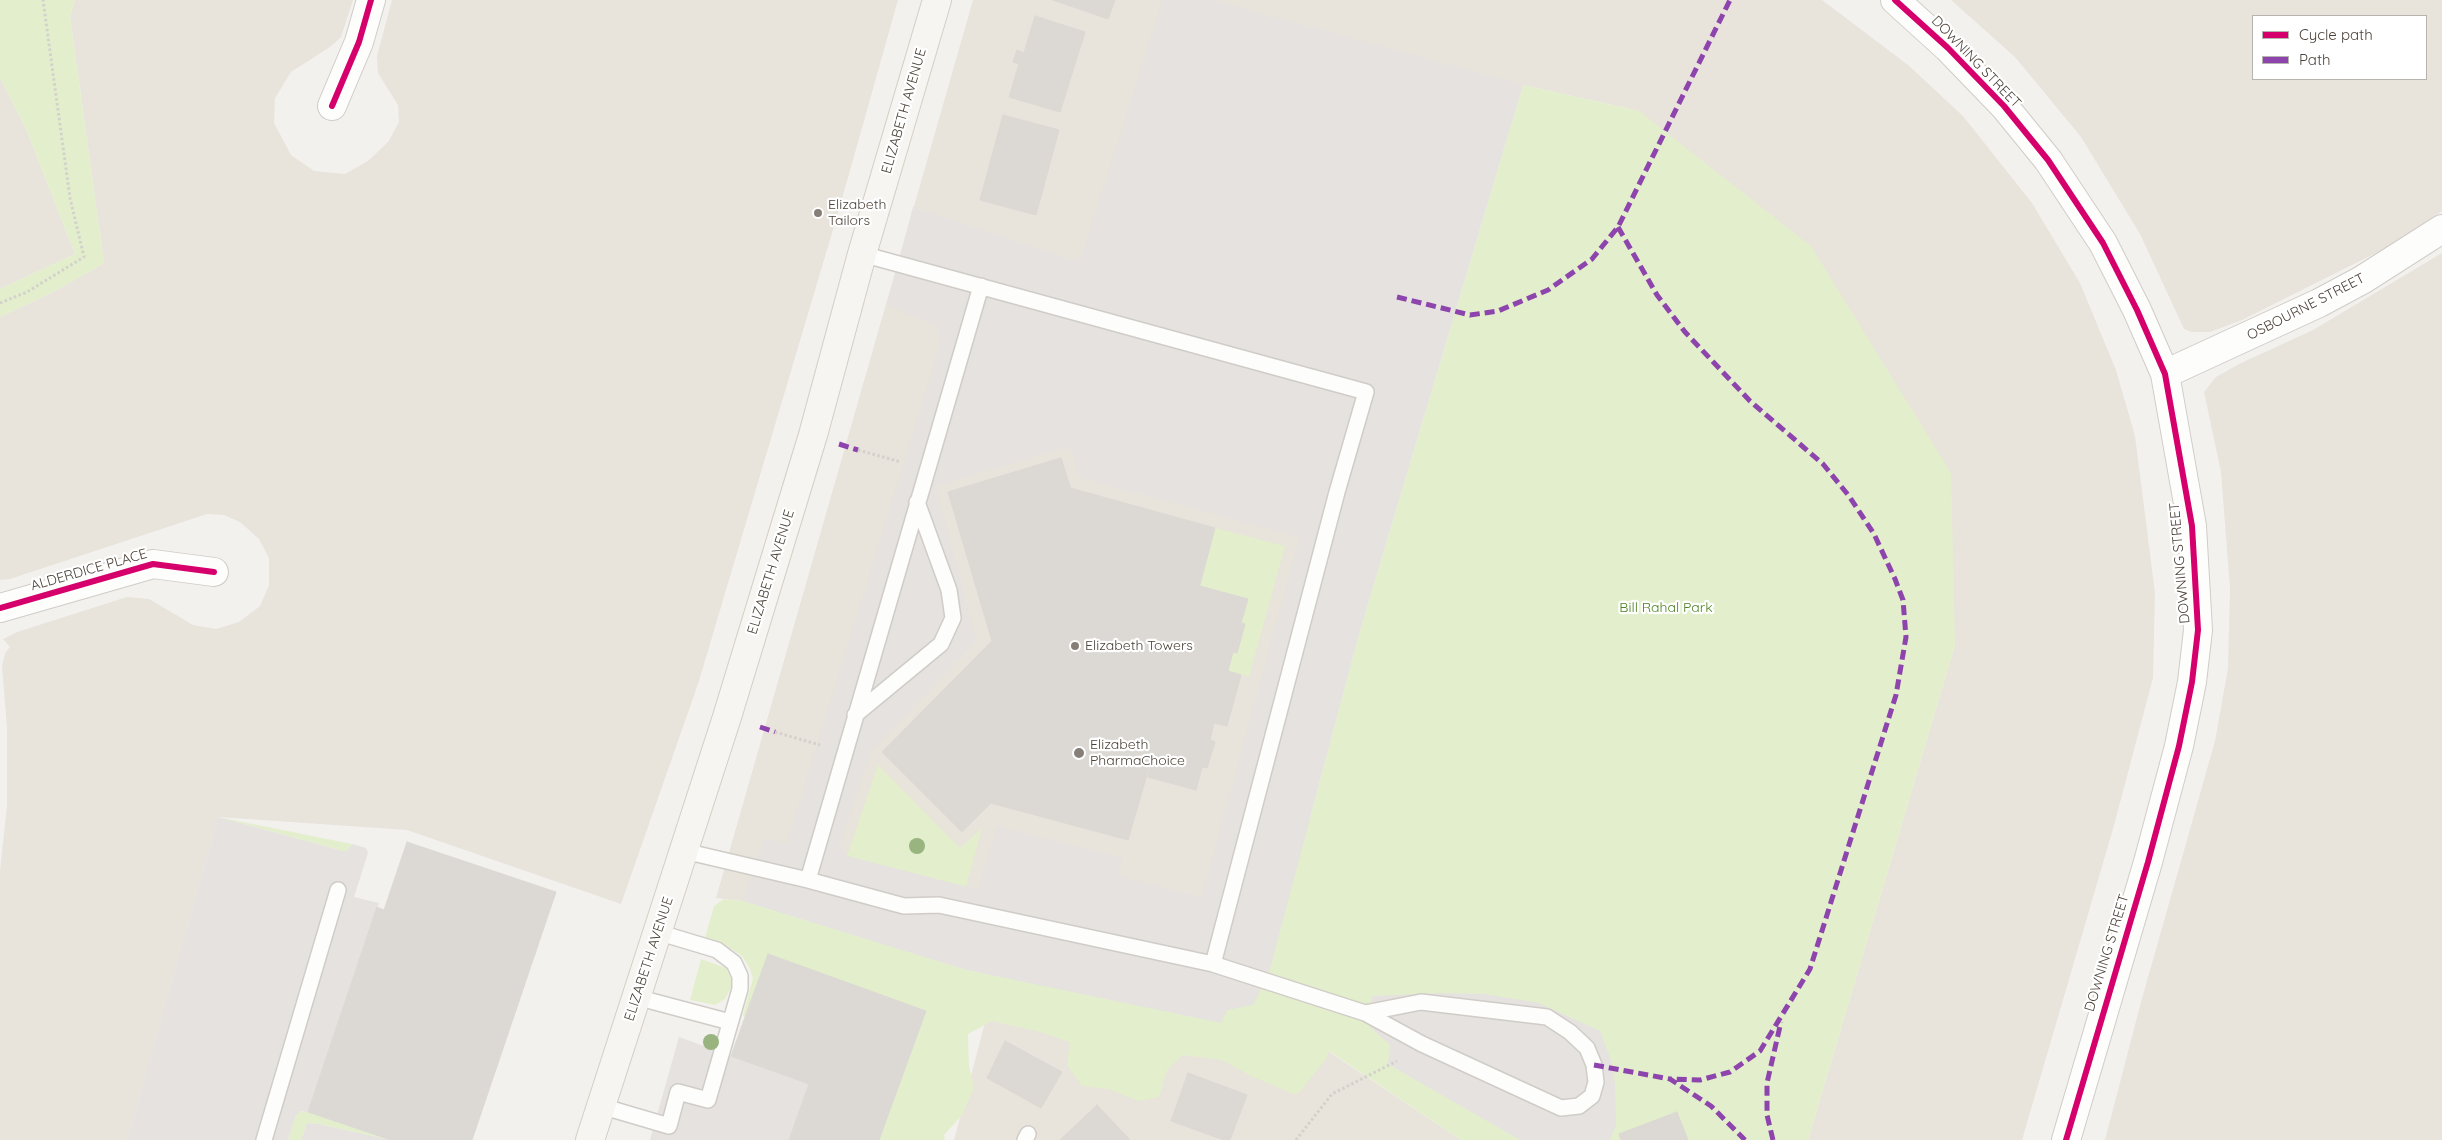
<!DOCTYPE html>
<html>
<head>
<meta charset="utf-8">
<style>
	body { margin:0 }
	#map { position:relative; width:2442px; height:1140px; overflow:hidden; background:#f3f1ee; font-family:Quicksand,sans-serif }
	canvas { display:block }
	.legend { position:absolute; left:2252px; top:15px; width:175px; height:65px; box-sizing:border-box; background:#fff; border:1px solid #b7b3af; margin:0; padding:6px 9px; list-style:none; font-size:15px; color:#4c4238 }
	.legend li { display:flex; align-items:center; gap:10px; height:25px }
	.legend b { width:25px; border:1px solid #b7b3af }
</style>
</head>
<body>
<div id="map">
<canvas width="2442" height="1140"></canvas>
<ul class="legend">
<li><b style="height:6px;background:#d6006c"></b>Cycle path</li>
<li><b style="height:6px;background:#8e44ad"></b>Path</li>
</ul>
</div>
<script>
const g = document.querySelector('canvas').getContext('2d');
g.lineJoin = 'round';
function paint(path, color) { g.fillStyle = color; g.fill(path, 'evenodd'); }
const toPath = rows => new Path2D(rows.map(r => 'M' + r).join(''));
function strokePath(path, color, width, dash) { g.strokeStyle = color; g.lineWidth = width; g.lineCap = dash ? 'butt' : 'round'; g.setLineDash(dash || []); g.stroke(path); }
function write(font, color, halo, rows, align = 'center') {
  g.font = font + ' Quicksand,sans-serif'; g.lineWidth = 4.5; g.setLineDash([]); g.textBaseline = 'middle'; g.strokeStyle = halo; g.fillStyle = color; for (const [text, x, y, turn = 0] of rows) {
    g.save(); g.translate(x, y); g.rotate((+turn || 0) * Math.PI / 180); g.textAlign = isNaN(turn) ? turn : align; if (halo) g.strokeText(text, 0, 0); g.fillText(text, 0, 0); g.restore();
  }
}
paint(toPath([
	[75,0,353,0,341,37,330,47,291,72,275,98,274,123,291,155,314,171,345,174,368,161,388,142,399,122,398,105,378,73,377,56,392,0,898,0,840,206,699,681,621,904,407,830,218,817,127,1140,0,1140,0,871,7,805,7,728,2,666,5,653,10,647,3,639,17,632,127,597,149,599,193,625,216,629,239,622,260,606,269,585,269,558,259,539,240,522,224,515,207,514,10,579,0,580,0,317,55,291,104,263,70,16],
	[973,0,1822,0,1908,65,1963,116,2032,203,2080,283,2116,370,2135,436,2155,593,2153,678,2113,829,2022,1140,1808,1140,1955,645,1639,111,1523,85,1414,445,1359,634,1310,815,1301,1033,1461,1140,954,1140,997,977,945,964,743,901,716,898],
	[1951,0,2442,0,2442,211,2388,247,2242,320,2210,332,2191,332,2184,329,2140,234,2081,137,2015,57],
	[2253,16,2426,16,2426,79,2253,79],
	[0,78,26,129,75,254,0,289],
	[2442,253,2442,1140,2105,1140,2141,1002,2215,741,2228,668,2230,588,2221,472,2204,392,2216,377,2239,364,2313,330]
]), '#e8e3db');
paint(toPath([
	[0,0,75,0,70,16,104,263,55,291,0,317,0,289,75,254,26,129,0,78],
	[1523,85,1639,111,1811,246,1951,473,1955,645,1808,1140,1461,1140,1329,1051,1326,1059,1299,1093,1293,1094,1253,1077,1222,1060,1183,1055,1167,1070,1159,1097,1138,1101,1109,1089,1082,1086,1067,1065,1070,1042,1040,1032,992,1021,968,1034,969,1066,974,1087,963,1114,944,1135,945,1140,879,1140,926,1011,768,955,745,1018,743,1015,753,978,749,967,742,956,722,943,705,938,714,906,724,899,743,901,967,970,1221,1022,1227,1010,1232,1009,1269,972,1359,634],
	[1215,528,1285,546,1249,677,1228,671,1233,652,1238,652,1245,624,1241,623,1248,599,1200,586],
	[878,765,960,848,982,828,966,887,847,856],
	[218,817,352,844,347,851,343,851],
	[701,959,726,968,731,978,731,988,725,999,715,1005,690,1000],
	[301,1111,308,1112,391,1140,318,1124,307,1123,301,1140,288,1140,296,1115]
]), '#e3efcc');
paint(toPath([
	[1163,0,1212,0,1523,85,1359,634,1269,972,1253,1005,1227,1010,1221,1023,967,970,743,901,765,837,787,844,942,340,935,325,887,305,913,207,1073,260,1079,258,1083,253],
	[1070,446,1081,478,1300,537,1202,898,1118,876,1122,858,997,827,979,890,847,856,839,846,871,751,976,641,935,486],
	[218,817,343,851,347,851,352,844,366,848,368,853,354,897,379,903,308,1112,301,1111,296,1115,288,1140,127,1140],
	[1441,993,1485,994,1539,1003,1600,1031,1611,1060,1615,1084,1616,1125,1610,1140,1520,1140,1388,1064,1390,1045,1370,1027,1372,996],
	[679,1037,809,1084,789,1140,650,1140],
	[307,1123,318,1124,391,1140,301,1140]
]), '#e5e2df');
const building = toPath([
	[1053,0,1115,0,1108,19,1053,0],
	[1035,16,1085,32,1060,112,1009,97,1019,64,1013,62,1017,50,1024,53,1035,16],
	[1003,115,1059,130,1036,215,980,200,1003,115],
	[1061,458,1073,496,1055,501,1092,628,1182,652,1200,586,1248,599,1241,623,1245,624,1237,653,1233,652,1228,671,1241,675,1227,726,1214,723,1210,740,1215,742,1207,768,1202,767,1196,790,1148,777,1164,716,1072,691,976,788,991,803,962,832,882,752,992,641,948,492,1061,458],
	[1070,488,1215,528,1182,652,1092,628,1055,501,1073,496,1070,488],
	[1072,691,1164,716,1128,840,991,803,976,788,1072,691],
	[407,842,556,892,472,1140,391,1140,308,1112,377,907,384,910,407,842],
	[768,954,926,1011,879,1140,789,1140,809,1084,731,1056,768,954],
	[1005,1041,1062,1072,1041,1108,987,1078,1005,1041],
	[1188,1073,1247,1095,1230,1140,1224,1140,1171,1121,1188,1073],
	[1097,1105,1130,1140,1060,1140,1097,1105],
	[1677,1112,1688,1140,1621,1140,1619,1134,1677,1112]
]);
paint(building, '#dcd8d4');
strokePath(building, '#dcd8d3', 1);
const lane = toPath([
	[862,254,1366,392,1337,492,1213,964],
	[855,715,941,644,953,618,949,590,917,502],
	[684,851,808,880,904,906,939,905,1213,964,1365,1013,1422,1044,1561,1108,1579,1106,1592,1096,1596,1082,1594,1065,1587,1048,1570,1032,1547,1017,1421,1002,1365,1013],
	[808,880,981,286],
	[636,997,730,1022],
	[601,1106,669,1126,678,1092,708,1100,740,989,740,976,734,963,717,950,657,932],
	[264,1140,338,890],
	[1025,1140,1028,1134]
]);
const street = toPath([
	[1895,0,1948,48,2004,106,2048,160,2103,243,2137,310,2165,374,2192,526,2198,630,2192,682,2179,746,2148,862,2066,1140],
	[332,106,359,42,371,0],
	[2165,374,2319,303,2362,280,2442,229],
	[0,608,153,564,214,572]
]);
const secondary = toPath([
	[590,1140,727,717,813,435,862,254,937,0]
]);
strokePath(lane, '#d0ccc8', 18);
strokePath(street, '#d0ccc8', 30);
strokePath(secondary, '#d4cec4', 30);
strokePath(toPath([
	[0,303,27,292,84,257,70,198,43,0],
	[858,450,901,462],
	[775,732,820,745],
	[1296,1140,1332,1094,1397,1061]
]), '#d3d1cc', 3, [2.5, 2.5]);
strokePath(lane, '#fdfdfc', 15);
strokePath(street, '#fdfdfc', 28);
strokePath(secondary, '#f7f5f1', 28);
strokePath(toPath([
	[1618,227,1657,295,1685,332,1750,401,1823,464,1849,496,1874,534,1895,579,1903,600,1906,637,1896,695,1810,969,1760,1051,1730,1072,1700,1080,1670,1079],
	[1397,297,1470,315,1498,311,1548,290,1592,259,1618,227,1730,0],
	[839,444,858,450],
	[760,727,775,732],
	[1594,1065,1670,1079,1711,1106,1745,1140],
	[1773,1140,1767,1115,1767,1083,1781,1022]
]), '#8e44ad', 5, [10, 5]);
strokePath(toPath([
	[1895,0,1948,48,2004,106,2048,160,2103,243,2137,310,2165,374,2192,526,2198,630,2192,682,2179,746,2148,862,2066,1140],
	[332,106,359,42,371,0],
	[0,608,153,564,214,572]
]), '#d6006c', 6);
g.fillStyle = '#99b47f';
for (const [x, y] of [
	[917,846],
	[711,1042]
]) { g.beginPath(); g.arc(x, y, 8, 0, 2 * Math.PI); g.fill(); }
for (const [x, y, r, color] of [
	[818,213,5,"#867f78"],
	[1075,646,5,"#867f78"],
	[1079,753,6,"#867f78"]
]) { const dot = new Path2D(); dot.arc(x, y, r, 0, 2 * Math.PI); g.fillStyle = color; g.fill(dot); strokePath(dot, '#fff', 2); }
write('14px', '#4c4238', '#fff', [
	["DOWNING STREET",1976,62,46],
	["ELIZABETH AVENUE",904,111,-74],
	["OSBOURNE STREET",2306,307,-27],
	["DOWNING STREET",2180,563,-95],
	["ALDERDICE PLACE",89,570,-16],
	["ELIZABETH AVENUE",771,572,-73],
	["DOWNING STREET",2107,953,-73],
	["ELIZABETH AVENUE",649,959,-72]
]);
write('14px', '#4c4238', '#fff', [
	["Elizabeth",828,205],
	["Tailors",828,221],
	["Elizabeth Towers",1085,646],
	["Elizabeth",1090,745],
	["PharmaChoice",1090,761]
], 'left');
write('14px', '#4f8325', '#fff', [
	["Bill Rahal Park",1666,608]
]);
</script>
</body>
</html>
